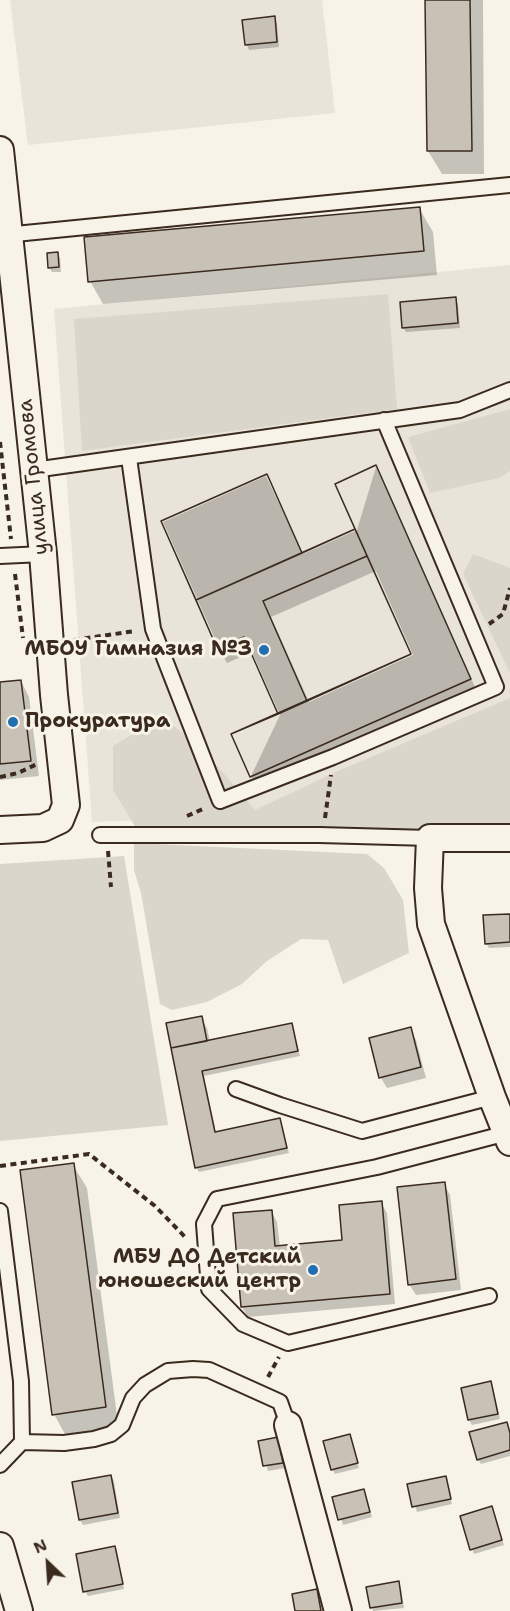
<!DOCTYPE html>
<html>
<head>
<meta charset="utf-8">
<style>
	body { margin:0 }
	#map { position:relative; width:510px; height:1611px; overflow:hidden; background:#f7f3e8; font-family:"Shantell Sans",sans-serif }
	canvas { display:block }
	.north { position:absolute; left:18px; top:1533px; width:60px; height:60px; -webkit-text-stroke:4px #f7f3e8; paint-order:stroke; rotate:335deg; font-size:16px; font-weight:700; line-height:24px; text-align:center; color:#3b2a1e }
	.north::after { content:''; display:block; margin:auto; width:21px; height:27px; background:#3b2a1e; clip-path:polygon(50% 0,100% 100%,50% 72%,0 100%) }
</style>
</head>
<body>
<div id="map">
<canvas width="510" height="1611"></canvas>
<div class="north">N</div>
</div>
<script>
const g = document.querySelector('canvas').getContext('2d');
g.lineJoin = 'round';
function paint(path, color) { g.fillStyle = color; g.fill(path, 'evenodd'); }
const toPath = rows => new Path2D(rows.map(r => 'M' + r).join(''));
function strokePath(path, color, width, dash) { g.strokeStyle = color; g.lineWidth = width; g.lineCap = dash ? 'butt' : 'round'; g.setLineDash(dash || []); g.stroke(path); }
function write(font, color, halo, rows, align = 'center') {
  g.font = font + ' "Shantell Sans",sans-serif'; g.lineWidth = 6; g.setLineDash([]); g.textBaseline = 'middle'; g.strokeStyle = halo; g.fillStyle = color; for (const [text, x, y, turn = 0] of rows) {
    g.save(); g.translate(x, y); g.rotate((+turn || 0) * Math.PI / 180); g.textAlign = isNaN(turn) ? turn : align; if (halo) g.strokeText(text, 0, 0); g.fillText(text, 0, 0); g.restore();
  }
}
paint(toPath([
	[10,0,322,0,335,113,28,145],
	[510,265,510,808,92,822,54,309]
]), '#e9e4d9');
paint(toPath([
	[388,294,397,409,82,451,74,319],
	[510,409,510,471,499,478,430,493,408,437],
	[473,554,510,568,510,673,463,574],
	[510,698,510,829,468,830,138,831,113,790,113,746,161,717,199,745,255,810,338,771],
	[134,843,367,854,384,868,403,900,409,953,343,984,328,940,301,939,267,961,242,984,207,1002,172,1010,160,1004,141,893,134,870],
	[124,856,168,1125,0,1141,0,864]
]), '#dbd6cb');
paint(toPath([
	[427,0,483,0,484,174,442,174,428,151],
	[274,18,277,23,279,47,249,50,247,45,244,21],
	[419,208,433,232,437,275,103,304,90,281],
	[57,253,60,258,61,272,52,272,49,267],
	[455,299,458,304,460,328,406,332,403,327],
	[376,467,384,482,478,694,260,791,251,776,280,715,252,652,227,663,219,648,163,522,266,476,303,554,357,530],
	[376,571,413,655,309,702,271,617],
	[21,681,29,697,39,776,0,780,0,684],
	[510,915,510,947,489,948,486,943],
	[201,1018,207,1028,210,1042,292,1025,300,1056,204,1076,216,1133,280,1119,289,1153,199,1172,196,1167],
	[410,1029,416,1040,426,1078,387,1088,381,1078],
	[73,1165,87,1188,119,1431,67,1438,54,1414],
	[444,1184,450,1195,461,1290,416,1295,409,1284],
	[381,1203,387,1213,395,1304,248,1317,242,1307,271,1211,277,1222,280,1247,344,1241],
	[490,1383,493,1388,500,1419,472,1425,469,1420],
	[506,1424,510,1432,510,1456,481,1464,478,1459],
	[349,1436,359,1468,335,1474,332,1469],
	[278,1439,280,1444,285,1468,268,1471,260,1442],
	[111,1476,114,1481,120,1518,83,1525,80,1520],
	[445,1478,452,1504,417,1512,409,1485],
	[363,1490,372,1517,343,1525,334,1498],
	[494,1513,504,1545,474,1554,472,1549],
	[114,1548,117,1553,124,1589,88,1596,85,1591],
	[398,1583,401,1588,404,1608,373,1611,368,1588]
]), '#0003');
const building = toPath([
	[425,0,470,0,472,151,427,151,425,0],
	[275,16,277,42,245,45,242,20,275,16],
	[420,207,424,251,88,282,84,237,420,207],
	[58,252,59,267,48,268,47,253,58,252],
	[456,297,458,323,402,328,400,302,456,297],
	[376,465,471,679,250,777,231,734,278,714,244,637,217,648,161,521,267,474,302,553,355,529,335,484,376,465],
	[367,556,411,654,307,701,263,601,367,556],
	[376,465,471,679,250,777,231,734,411,654,335,484,376,465],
	[267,474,302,553,196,600,161,521,267,474],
	[355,529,367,556,263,601,307,701,278,714,244,637,217,648,196,600,355,529],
	[21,680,31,761,0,764,0,682,21,680],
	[510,914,510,942,485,944,483,915,510,914],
	[202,1016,207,1041,171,1048,166,1023,202,1016],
	[292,1023,298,1051,202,1071,215,1132,280,1118,287,1148,195,1168,171,1048,292,1023],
	[411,1027,421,1067,379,1078,369,1038,411,1027],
	[74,1163,106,1407,52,1415,20,1170,74,1163],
	[445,1182,456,1279,408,1285,397,1187,445,1182],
	[382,1201,390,1294,241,1307,233,1213,272,1210,275,1246,342,1240,339,1205,382,1201],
	[491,1381,498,1414,468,1420,461,1388,491,1381],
	[507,1422,510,1433,510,1450,477,1460,469,1432,507,1422],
	[350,1434,358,1463,331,1470,323,1441,350,1434],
	[278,1437,283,1463,263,1466,258,1441,278,1437],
	[111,1475,118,1513,79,1520,72,1482,111,1475],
	[446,1476,451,1499,412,1507,407,1484,446,1476],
	[364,1489,370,1512,338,1520,332,1497,364,1489],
	[492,1506,502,1540,470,1550,460,1516,492,1506],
	[115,1546,123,1584,83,1592,76,1554,115,1546],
	[399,1581,402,1603,370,1608,366,1587,399,1581],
	[317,1589,321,1611,295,1611,292,1594,317,1589]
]);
paint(building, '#c8c1b6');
strokePath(building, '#3b2a1e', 1.5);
const lane = toPath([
	[5,235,510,185],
	[129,458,153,629,220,801,333,757,496,687,384,420],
	[34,470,460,410,510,390],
	[0,556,43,554],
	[100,835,319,835,430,838],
	[236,1089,280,1105,362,1131,492,1097],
	[0,1211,21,1381,22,1442,0,1465],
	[489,1296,288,1343,243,1324,209,1289,204,1224,217,1199,377,1167,507,1133],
	[22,1442,64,1443,94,1439,111,1434,122,1425,133,1398,145,1385,168,1371,193,1369,209,1370,280,1402,288,1425]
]);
const street = toPath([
	[0,150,43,554,54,695,66,805,60,820,43,828,0,830],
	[510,838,430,838,428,888,431,924,492,1097,510,1142],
	[288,1425,338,1611],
	[0,1546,19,1611]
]);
strokePath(lane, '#3b2a1e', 18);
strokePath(street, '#3b2a1e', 30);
strokePath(toPath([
	[0,442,11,539],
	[15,574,23,638],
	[489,624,503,614,510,588],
	[74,640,135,631],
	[0,777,18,773,37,764],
	[187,816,205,808],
	[325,818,331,775],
	[108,851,111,887],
	[0,1166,89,1154,155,1206,187,1239],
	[268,1377,279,1357]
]), '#3b2a1e', 4, [6, 4.5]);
strokePath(lane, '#f7f3e8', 14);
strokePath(street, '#f7f3e8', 26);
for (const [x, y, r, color] of [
	[264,650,6,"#1f6fb2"],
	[13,722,6,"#1f6fb2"],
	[313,1270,6,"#1f6fb2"]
]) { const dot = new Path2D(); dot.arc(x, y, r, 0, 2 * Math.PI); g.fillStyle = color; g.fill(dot); strokePath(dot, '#f7f3e8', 2); }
write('21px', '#3b2a1e', '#f7f3e8', [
	["улица Громова",34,477,-96]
]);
write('bold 21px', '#3b2a1e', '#f7f3e8', [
	["МБОУ Гимназия №3",252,650],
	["Прокуратура",25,722,"left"],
	["МБУ ДО Детский",301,1258],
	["юношеский центр",301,1282]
], 'right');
</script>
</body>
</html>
